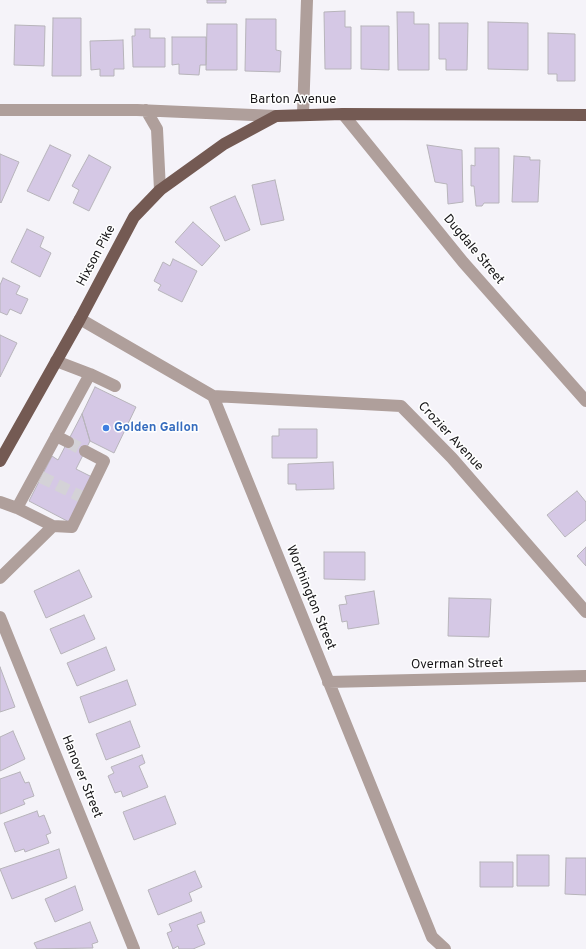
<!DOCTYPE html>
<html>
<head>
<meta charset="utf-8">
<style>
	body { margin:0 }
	canvas { display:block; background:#f5f3f9 }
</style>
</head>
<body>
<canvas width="586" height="949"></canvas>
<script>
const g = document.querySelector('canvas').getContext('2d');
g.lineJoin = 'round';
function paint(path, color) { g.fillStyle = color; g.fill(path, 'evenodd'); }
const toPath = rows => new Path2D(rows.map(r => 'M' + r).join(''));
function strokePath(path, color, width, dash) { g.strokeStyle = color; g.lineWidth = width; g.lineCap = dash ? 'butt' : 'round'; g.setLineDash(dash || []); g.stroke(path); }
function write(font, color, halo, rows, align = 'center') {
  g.font = font + ' Overpass,sans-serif'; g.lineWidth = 3; g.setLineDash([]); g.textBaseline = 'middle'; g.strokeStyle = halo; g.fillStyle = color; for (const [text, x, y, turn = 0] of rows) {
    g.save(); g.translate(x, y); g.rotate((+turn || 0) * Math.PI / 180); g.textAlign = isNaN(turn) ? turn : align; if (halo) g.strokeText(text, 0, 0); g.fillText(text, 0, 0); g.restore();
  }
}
const building = toPath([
	[207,0,226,0,226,3,207,3,207,0],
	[345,11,345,27,351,27,351,69,325,69,324,12,345,11],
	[397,12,414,12,414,24,429,24,429,70,398,70,397,12],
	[53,18,81,18,81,76,52,76,53,18],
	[246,19,276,19,276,50,281,51,280,72,245,71,246,19],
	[488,22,528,23,528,70,488,69,488,22],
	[439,23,468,23,467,70,446,70,446,59,439,59,439,23],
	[207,24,237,24,237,70,206,70,207,24],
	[15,25,45,26,44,66,14,65,15,25],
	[361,26,389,26,389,70,361,69,361,26],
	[135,29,150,29,150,38,165,38,165,67,133,67,132,36,135,36,135,29],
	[548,33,575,34,575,81,557,81,557,74,548,74,548,33],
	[172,37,206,37,206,65,200,65,199,75,179,74,179,64,172,65,172,37],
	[123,40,124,69,114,69,114,76,100,76,100,69,91,70,90,41,123,40],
	[50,145,71,155,49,201,27,191,50,145],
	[427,145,462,150,463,202,448,204,447,184,435,182,427,145],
	[475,148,499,148,499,203,484,203,482,206,476,206,474,186,471,186,471,165,475,166,475,148],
	[0,154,19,162,1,203,0,202,0,154],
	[89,155,111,167,89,211,73,203,79,190,72,186,89,155],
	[514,156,530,157,530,160,540,160,538,202,512,202,514,156],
	[275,180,284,220,261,225,252,185,275,180],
	[235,196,250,230,225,241,210,207,235,196],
	[193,222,220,246,202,266,175,242,193,222],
	[27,229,44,237,40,247,51,253,40,277,11,262,27,229],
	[173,259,197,271,182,302,158,290,161,285,154,281,163,262,170,266,173,259],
	[3,278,20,286,16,294,28,299,21,314,10,309,7,315,0,312,0,285,3,278],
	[0,335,17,343,0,377,0,335],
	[95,387,136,407,114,453,90,441,82,414,95,387],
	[82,414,90,441,76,469,94,478,71,523,29,501,52,456,58,460,82,414],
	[279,429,317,429,317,458,272,458,272,436,279,436,279,429],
	[333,462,334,489,296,490,296,484,288,484,288,464,333,462],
	[577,491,586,502,586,520,565,537,547,515,577,491],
	[586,547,586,566,577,556,586,547],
	[324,552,365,552,365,580,324,579,324,552],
	[79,570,92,597,46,618,34,591,79,570],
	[374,591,379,624,348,629,347,621,342,622,339,605,347,604,345,596,374,591],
	[449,598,491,599,489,637,448,636,449,598],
	[84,615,95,639,61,654,50,629,84,615],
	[106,647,115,670,77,686,67,663,106,647],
	[0,667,15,707,0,712,0,667],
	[127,680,136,705,89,723,80,697,127,680],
	[130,721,140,747,106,760,96,734,130,721],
	[13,731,25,759,0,771,0,737,13,731],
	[142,755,145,763,139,766,148,787,123,797,121,791,115,793,108,776,114,773,111,767,142,755],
	[20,772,25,783,29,782,34,796,23,800,25,804,0,814,0,779,20,772],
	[165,796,176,824,134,840,123,812,165,796],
	[37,811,39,817,44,815,51,833,46,835,49,843,25,852,24,849,15,852,4,823,37,811],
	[59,849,67,878,12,899,0,869,59,849],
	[517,855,549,855,549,886,517,886,517,855],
	[566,858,586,858,586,895,565,894,566,858],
	[480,862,513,862,513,887,480,887,480,862],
	[195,871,202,887,189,893,192,901,158,915,148,890,195,871],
	[75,886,83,910,55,922,45,899,75,886],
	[201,912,205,922,197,925,205,944,193,949,179,949,178,946,173,949,167,933,172,931,169,924,201,912],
	[90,922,98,942,92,944,93,948,37,949,34,943,90,922]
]);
paint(building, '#d5c8e5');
strokePath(building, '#b7b4ba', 1);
strokePath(toPath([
	[68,442,85,451],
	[41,477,84,498]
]), '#d4d2d7', 12, [12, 6]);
strokePath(toPath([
	[0,110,137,110,276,116],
	[146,110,157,129,160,190],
	[303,114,307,0],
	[343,114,463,262,586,401],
	[80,319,213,396,432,937,445,949],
	[90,374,115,386],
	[213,396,401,406,452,458,586,612],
	[56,436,68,442],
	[0,502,17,508,90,374,56,361],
	[53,526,72,527,104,461,85,451],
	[0,578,53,526,17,508],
	[0,617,134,949],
	[328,682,586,676]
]), '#af9f9b', 12);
strokePath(toPath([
	[0,461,80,319,134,217,160,190,224,144,276,116,343,114,586,115]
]), '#745a53', 12);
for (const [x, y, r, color] of [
	[106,428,4,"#3f7fe0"]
]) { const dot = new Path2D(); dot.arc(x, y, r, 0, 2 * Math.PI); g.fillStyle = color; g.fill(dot); strokePath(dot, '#fff', 1.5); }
write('13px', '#171618', '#fff', [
	["Barton Avenue",293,100],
	["Dugdale Street",473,250,50],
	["Hixson Pike",97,256,-62],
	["Crozier Avenue",450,437,47],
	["Worthington Street",310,598,68],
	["Overman Street",457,665,-1],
	["Hanover Street",81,777,68]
]);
write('bold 13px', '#366cbe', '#fff', [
	["Golden Gallon",114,428]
], 'left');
</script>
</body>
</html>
